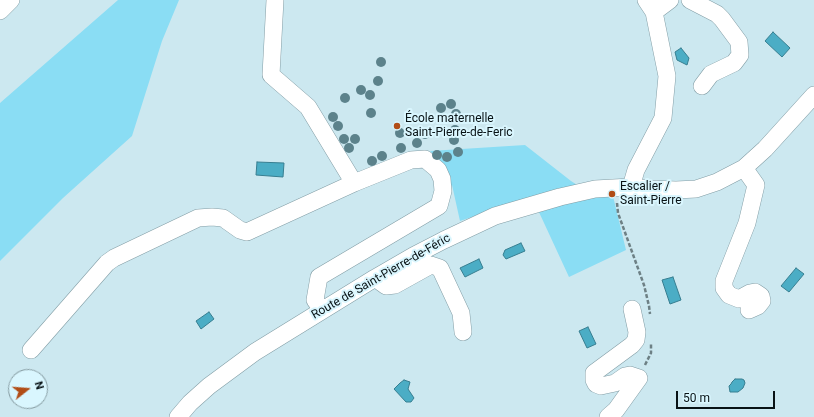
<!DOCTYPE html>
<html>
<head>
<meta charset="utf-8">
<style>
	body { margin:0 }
	#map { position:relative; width:814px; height:417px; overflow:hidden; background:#cce8f0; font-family:Roboto,sans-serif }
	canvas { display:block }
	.north { position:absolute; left:8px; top:369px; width:40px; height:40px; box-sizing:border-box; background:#d9f6fe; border:1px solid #859ba1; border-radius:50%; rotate:73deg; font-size:11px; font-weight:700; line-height:16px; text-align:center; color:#081215 }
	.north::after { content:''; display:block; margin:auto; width:14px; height:18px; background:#b14d17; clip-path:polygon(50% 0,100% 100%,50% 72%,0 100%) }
	.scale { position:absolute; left:676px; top:391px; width:99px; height:18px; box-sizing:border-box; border:2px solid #081215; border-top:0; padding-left:5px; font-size:12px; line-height:14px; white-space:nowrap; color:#081215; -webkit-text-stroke:3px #d9f6fe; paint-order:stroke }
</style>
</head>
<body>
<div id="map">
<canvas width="814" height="417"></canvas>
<div class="north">N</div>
<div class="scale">50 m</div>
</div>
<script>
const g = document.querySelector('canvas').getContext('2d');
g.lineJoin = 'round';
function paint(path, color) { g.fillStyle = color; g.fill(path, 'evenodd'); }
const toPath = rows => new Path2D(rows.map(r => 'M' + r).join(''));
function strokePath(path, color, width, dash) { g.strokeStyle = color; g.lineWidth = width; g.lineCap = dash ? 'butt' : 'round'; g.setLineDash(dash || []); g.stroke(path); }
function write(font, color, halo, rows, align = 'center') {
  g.font = font + ' Roboto,sans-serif'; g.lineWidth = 4; g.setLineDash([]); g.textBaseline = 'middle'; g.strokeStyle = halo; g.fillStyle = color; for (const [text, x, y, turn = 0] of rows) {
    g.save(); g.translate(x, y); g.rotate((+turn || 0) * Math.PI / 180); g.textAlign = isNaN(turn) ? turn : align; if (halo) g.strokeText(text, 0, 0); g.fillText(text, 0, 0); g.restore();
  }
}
paint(toPath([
	[118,0,179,0,162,41,132,136,63,198,0,261,0,103],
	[525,145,571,181,591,194,612,192,626,250,569,277,532,197,460,221,452,185,451,186,446,169,430,151]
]), '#8addf4');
const water = toPath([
	[773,32,790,48,782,57,765,41,773,32],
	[681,48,689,58,687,65,677,60,675,52,681,48],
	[257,162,284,163,283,177,256,175,257,162],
	[521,243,525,251,506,259,503,255,505,250,521,243],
	[479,259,483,268,465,277,460,268,479,259],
	[796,268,804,274,789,292,781,286,796,268],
	[673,277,681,300,670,304,662,280,673,277],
	[209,312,214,319,201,329,196,321,209,312],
	[588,327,596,344,587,348,579,331,588,327],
	[735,379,742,379,744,380,745,383,743,388,738,392,730,392,729,386,731,384,732,382,735,379],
	[404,380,410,382,408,389,414,398,411,402,406,402,394,389,400,383,404,380]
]);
paint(water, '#4badc5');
strokePath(water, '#377e90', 1);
const minor = toPath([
	[275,0,271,75,308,107,354,183],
	[646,0,654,12],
	[690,0,717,14,722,19,739,42,740,55,734,63,711,74,702,86],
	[0,11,11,0],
	[744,168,756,185,747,223,724,281,724,288,729,295,739,299,750,293,755,292,761,296,762,301,758,306,749,310],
	[631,187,636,170,663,118,667,76,654,12,670,0],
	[375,278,386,286,395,285,431,265,440,268,461,313,463,332],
	[31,350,107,263,114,258,198,218,212,217,223,218,240,230,247,232,354,183,411,160,425,159,438,170,442,179,443,191,439,206,319,277,315,300,322,310],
	[178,417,190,403,209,386,255,352,375,278,413,256,444,240,495,216,560,197,595,189,631,187,650,189,676,190,696,189,717,182,744,168,765,149,814,95],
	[608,417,616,410,639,378,630,375,625,376,615,383,601,386,596,384,594,380,594,373,632,345,636,340,637,332,632,309]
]);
strokePath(minor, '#829da5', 18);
strokePath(toPath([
	[617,203,618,213,644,285,649,306,650,314],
	[645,365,651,353,651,343]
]), '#6d8085', 2.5, [4, 2]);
strokePath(minor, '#fff', 17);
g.fillStyle = '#5c828b';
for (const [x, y] of [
	[381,62],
	[378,81],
	[361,90],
	[370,95],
	[345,98],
	[451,104],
	[441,108],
	[371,113],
	[456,114],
	[333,117],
	[338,126],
	[455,130],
	[400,133],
	[425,134],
	[344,139],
	[355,139],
	[454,140],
	[417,143],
	[349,148],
	[401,148],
	[458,152],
	[437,155],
	[382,156],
	[447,157],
	[372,161]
]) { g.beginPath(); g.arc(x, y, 5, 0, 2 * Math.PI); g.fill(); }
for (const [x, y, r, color] of [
	[397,126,4,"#b14d17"],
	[612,194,4,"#b14d17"]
]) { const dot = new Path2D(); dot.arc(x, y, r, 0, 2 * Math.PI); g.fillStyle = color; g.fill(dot); strokePath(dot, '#d9f6fe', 1.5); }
write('12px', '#081215', '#d9f6fe', [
	["École maternelle",405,119],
	["Saint-Pierre-de-Feric",405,133],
	["Escalier /",620,187],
	["Saint-Pierre",620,201]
], 'left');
write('12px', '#081215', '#d9f6fe', [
	["Route de Saint-Pierre-de-Féric",381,277,-30]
]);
</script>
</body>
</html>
